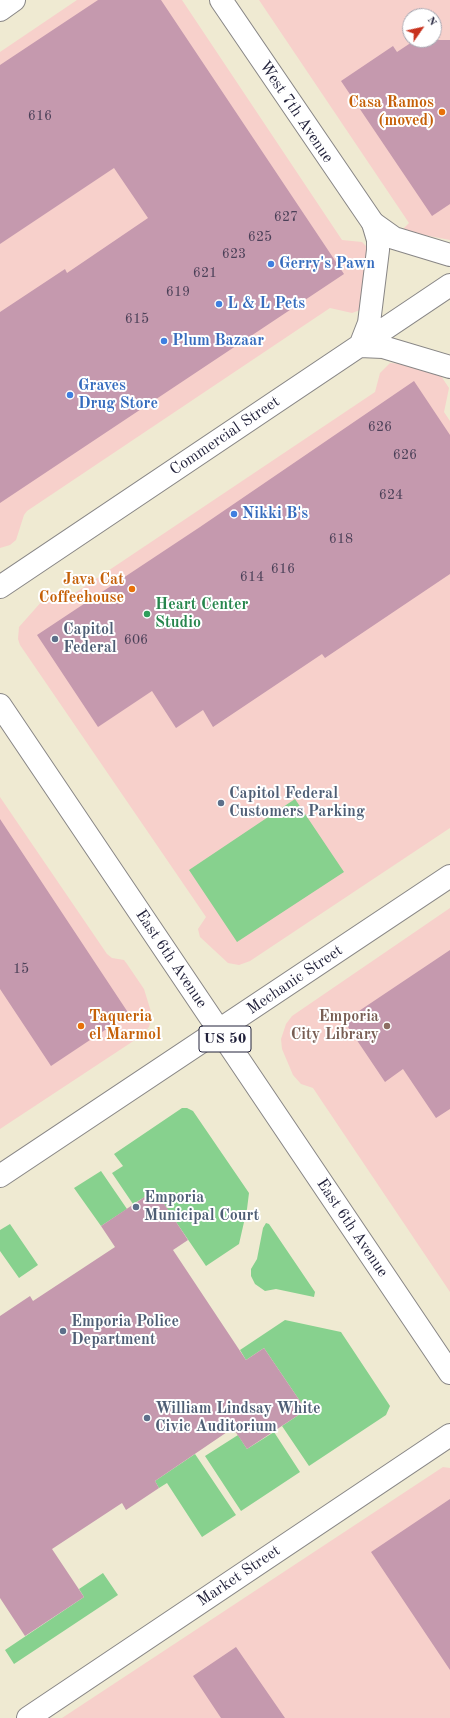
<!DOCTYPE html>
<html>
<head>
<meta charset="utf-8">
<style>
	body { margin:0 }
	#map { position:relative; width:450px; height:1718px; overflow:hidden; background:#efead2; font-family:"Old Standard TT",serif }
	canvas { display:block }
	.north { position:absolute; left:402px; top:8px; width:40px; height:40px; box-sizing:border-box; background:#fff; border:1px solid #a7a7b1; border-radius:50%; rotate:56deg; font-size:11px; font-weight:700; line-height:16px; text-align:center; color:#22223b }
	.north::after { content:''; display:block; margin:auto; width:14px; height:18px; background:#c8321e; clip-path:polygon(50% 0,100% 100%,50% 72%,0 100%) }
</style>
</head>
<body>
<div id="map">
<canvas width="450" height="1718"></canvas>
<div class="north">N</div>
</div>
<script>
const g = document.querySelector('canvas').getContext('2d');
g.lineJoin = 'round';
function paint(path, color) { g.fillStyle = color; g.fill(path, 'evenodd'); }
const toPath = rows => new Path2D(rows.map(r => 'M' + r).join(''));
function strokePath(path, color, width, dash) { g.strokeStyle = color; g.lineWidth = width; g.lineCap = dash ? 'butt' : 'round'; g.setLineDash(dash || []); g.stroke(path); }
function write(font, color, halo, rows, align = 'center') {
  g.font = font + ' "Old Standard TT",serif'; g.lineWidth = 4; g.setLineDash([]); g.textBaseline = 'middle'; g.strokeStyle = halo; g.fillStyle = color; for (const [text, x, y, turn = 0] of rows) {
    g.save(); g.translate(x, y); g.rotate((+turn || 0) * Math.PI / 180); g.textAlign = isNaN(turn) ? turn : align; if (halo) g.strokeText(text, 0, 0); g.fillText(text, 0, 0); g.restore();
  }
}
paint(toPath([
	[77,0,182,0,342,240,362,242,368,248,360,310,352,313,330,308,27,511,24,515,16,540,10,545,0,548,0,52],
	[259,0,450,0,450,240,408,232,403,229,409,223],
	[410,16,434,16,434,40,410,40],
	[390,363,426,366,439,373,449,388,444,412,450,421,450,828,250,961,239,965,228,963,200,937,198,929,206,917,20,645,18,639,19,627,50,592,54,592,66,599,375,392,380,373],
	[0,797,107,954,112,958,124,960,127,964,144,989,152,1015,149,1027,141,1036,0,1129],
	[450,908,450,1292,313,1088,301,1084,293,1075,282,1049,281,1039,286,1024,292,1016],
	[443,1467,450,1468,450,1718,62,1718]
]), '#f7d0cb');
paint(toPath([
	[295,799,344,872,237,942,189,870],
	[182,1108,187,1108,193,1111,249,1193,247,1209,239,1244,206,1266,155,1191,133,1204,112,1173,123,1166,114,1154],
	[101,1171,127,1209,101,1226,74,1188],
	[266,1223,269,1224,315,1292,314,1297,276,1289,265,1291,255,1284,251,1276,251,1269,257,1259,263,1228],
	[10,1224,38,1265,19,1278,0,1251,0,1230],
	[285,1320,341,1332,390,1406,386,1415,309,1466,282,1426,306,1410,264,1348,246,1360,240,1350],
	[274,1432,300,1472,241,1511,205,1456,238,1435,247,1449],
	[195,1454,236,1515,202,1537,167,1483,159,1488,155,1481],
	[103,1573,118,1595,14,1664,5,1650,84,1597,79,1589]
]), '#87d18e');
paint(toPath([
	[98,0,161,0,344,274,0,503,0,312,65,269,67,273,148,218,114,168,0,244,0,65],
	[415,40,450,40,450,204,432,216,341,81,393,46,397,52],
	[414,381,450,435,450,574,325,658,322,654,213,727,203,710,176,728,152,691,98,727,37,635,200,527],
	[0,819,129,1014,51,1066,0,989],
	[450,950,450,1109,436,1118,403,1069,385,1082,344,1021],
	[155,1190,188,1240,173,1250,246,1360,264,1348,306,1410,247,1449,233,1428,155,1481,159,1488,126,1510,122,1503,52,1549,84,1597,25,1636,0,1598,0,1316,30,1296,33,1301,115,1247,101,1226],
	[450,1499,450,1670,371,1552],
	[236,1647,285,1718,221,1718,193,1676]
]), '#c599ae');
const minor = toPath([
	[221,0,373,223],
	[0,10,14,0],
	[0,1176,450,876],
	[28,1718,450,1435]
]);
const major = toPath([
	[373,223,378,240,378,250,369,323,360,346,383,347,450,367],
	[373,223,394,238,450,255],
	[0,587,450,285],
	[0,705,450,1373]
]);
strokePath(minor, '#888686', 24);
strokePath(major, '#888686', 24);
strokePath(minor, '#fff', 22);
strokePath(major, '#fff', 22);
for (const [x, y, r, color] of [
	[442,112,4,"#e8710a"],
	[271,264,4,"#3f7fe0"],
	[219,304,4,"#3f7fe0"],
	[164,341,4,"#3f7fe0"],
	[70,395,4,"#3f7fe0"],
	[234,514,4,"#3f7fe0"],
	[132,589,4,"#e8710a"],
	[147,614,4,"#2e9e5b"],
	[55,639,4,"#5c6f8a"],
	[221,803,4,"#5c6f8a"],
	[81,1026,4,"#e8710a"],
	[387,1026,4,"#8d6e63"],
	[136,1207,4,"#5c6f8a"],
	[63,1331,4,"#5c6f8a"],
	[147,1418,4,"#5c6f8a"]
]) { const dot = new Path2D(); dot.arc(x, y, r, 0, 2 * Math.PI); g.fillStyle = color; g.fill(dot); strokePath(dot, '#fff', 1.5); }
write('14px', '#4b4058', null, [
	["616",40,116],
	["627",286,217],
	["625",260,237],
	["623",234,254],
	["621",205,273],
	["619",178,292],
	["615",137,319],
	["626",380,427],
	["626",405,455],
	["624",391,495],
	["618",341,539],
	["616",283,569],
	["614",252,577],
	["606",136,640],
	["15",21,969]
]);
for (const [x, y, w] of [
	[225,1039,52]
]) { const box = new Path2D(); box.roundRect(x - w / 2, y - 13, w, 26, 3); g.fillStyle = '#fff'; g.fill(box); strokePath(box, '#22223b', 1); }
write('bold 15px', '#22223b', null, [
	["US 50",225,1039]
]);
write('bold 16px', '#c56008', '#fff', [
	["Casa Ramos",434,103],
	["(moved)",434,121],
	["Java Cat",124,580],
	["Coffeehouse",124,598],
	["Taqueria",89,1017,"left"],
	["el Marmol",89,1035,"left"]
], 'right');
write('16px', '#22223b', '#fff', [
	["West 7th Avenue",296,112,56],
	["Commercial Street",225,436,-34],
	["East 6th Avenue",171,959,56],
	["Mechanic Street",295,980,-34],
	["East 6th Avenue",352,1228,56],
	["Market Street",239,1576,-34]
]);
write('bold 16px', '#366cbe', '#fff', [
	["Gerry's Pawn",279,264],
	["L & L Pets",227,304],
	["Plum Bazaar",172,341],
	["Graves",78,386],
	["Drug Store",78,404],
	["Nikki B's",242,514]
], 'left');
write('bold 16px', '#27864d', '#fff', [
	["Heart Center",155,605],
	["Studio",155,623]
], 'left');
write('bold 16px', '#4e5e75', '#fff', [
	["Capitol",63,630],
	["Federal",63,648],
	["Capitol Federal",229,794],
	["Customers Parking",229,812],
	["Emporia",144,1198],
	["Municipal Court",144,1216],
	["Emporia Police",71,1322],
	["Department",71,1340],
	["William Lindsay White",155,1409],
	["Civic Auditorium",155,1427]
], 'left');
write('bold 16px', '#785e54', '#fff', [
	["Emporia",379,1017],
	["City Library",379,1035]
], 'right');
</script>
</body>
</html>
